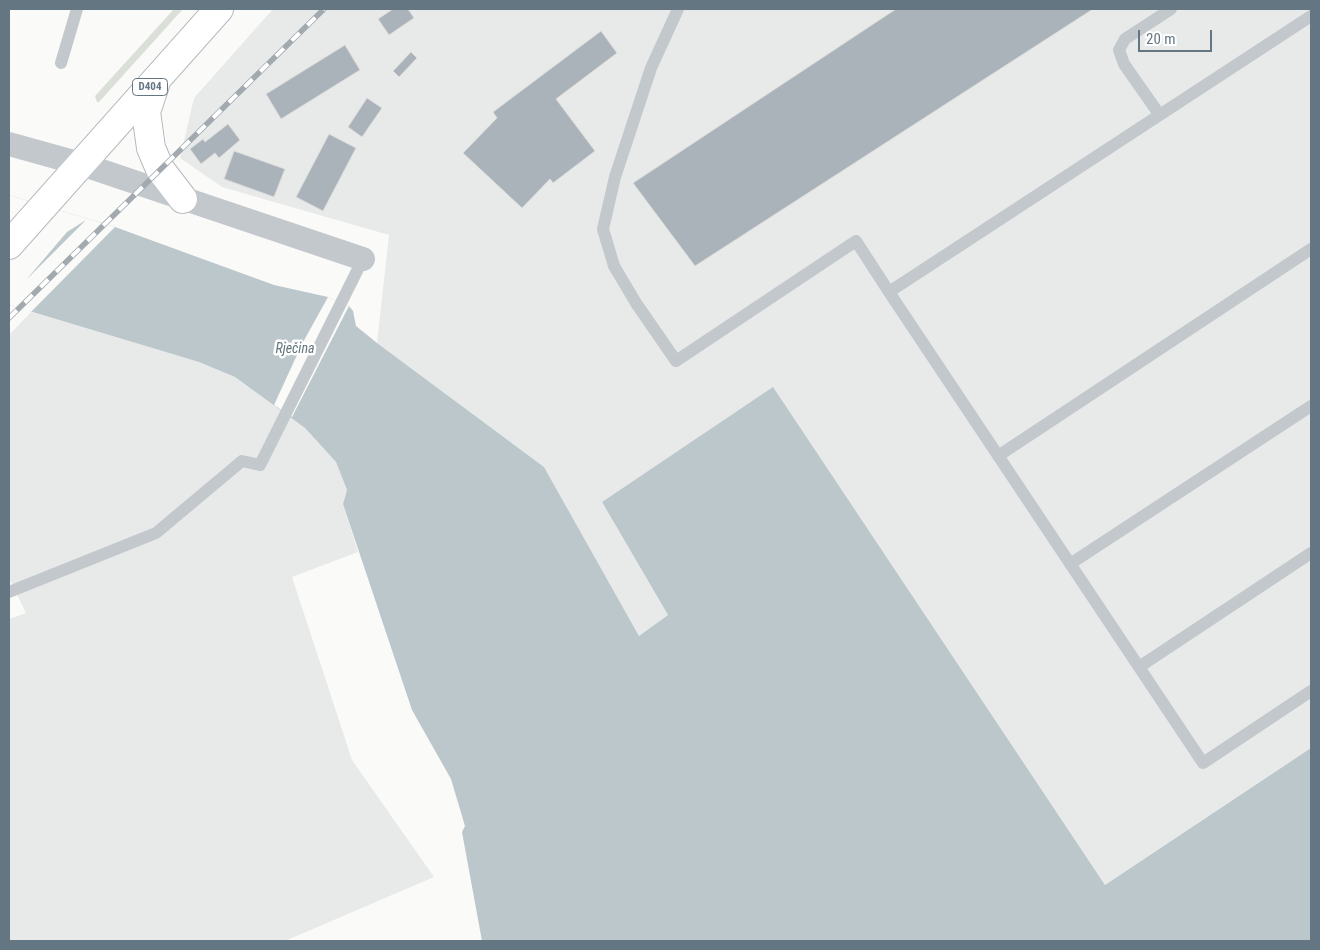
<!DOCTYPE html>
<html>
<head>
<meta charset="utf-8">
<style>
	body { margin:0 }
	#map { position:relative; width:1320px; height:950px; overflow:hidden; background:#fafaf8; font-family:"Roboto Condensed",sans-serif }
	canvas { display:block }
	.frame { position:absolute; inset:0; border:10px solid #657683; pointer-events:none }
	.scale { position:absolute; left:1138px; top:30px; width:74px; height:22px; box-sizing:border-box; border:2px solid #657683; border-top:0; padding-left:6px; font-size:15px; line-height:18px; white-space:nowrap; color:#657683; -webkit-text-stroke:4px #fff; paint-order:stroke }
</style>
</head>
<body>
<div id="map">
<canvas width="1320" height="950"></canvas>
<div class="frame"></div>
<div class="scale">20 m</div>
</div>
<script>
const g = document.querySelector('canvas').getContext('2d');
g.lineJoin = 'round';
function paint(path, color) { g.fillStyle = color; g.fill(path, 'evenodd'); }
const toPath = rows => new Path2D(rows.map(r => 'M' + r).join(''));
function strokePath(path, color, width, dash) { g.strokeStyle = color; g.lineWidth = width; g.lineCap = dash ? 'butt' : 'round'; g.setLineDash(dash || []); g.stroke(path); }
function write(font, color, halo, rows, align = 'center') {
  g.font = font + ' "Roboto Condensed",sans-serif'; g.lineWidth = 5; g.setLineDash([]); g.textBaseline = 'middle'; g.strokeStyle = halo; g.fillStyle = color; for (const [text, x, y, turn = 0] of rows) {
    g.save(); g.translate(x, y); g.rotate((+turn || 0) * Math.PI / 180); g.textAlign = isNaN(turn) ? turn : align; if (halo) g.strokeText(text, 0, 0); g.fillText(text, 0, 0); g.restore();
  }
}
paint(toPath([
	[273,9,1311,9,1311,748,1105,885,773,388,602,502,668,615,639,636,544,467,377,343,389,235,222,187,180,158,194,98],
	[31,312,199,362,235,377,305,428,336,462,347,490,343,504,358,552,292,577,352,760,434,877,285,941,9,941,9,619,26,613,9,578,9,335]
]), '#e8e9e9');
paint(toPath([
	[174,9,183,9,99,102,97,102,95,96]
]), '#dadfd7');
paint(toPath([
	[9,195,115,227,274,285,328,297,349,306,353,311,356,326,377,343,544,467,639,636,668,615,602,502,773,387,1105,885,1311,748,1311,941,482,941,462,832,465,826,451,779,412,710,343,504,347,490,336,462,305,428,235,377,199,362,9,305]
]), '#bbc7cb');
paint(toPath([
	[9,195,115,227,31,312,9,305],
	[86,220,26,280,67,232],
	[328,297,349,306,292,417,274,405,302,344]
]), '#fafaf8');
const building = toPath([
	[393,9,408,9,414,18,389,35,378,19,393,9],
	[896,9,1093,9,695,266,633,183,896,9],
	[601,31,617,53,556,99,595,151,553,183,550,179,522,208,463,153,497,118,493,112,601,31],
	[345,45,360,70,281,119,266,94,345,45],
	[411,52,417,58,399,77,393,71,411,52],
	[367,98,382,108,362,137,348,127,367,98],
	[228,124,240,140,219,158,215,153,201,164,190,149,203,139,205,142,228,124],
	[329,134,356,148,323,211,296,197,329,134],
	[234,151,285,169,274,197,224,179,234,151]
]);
paint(building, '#aab3b9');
strokePath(building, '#dcdcda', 1);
const primary = toPath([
	[155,85,146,112,151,148,160,169,183,199],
	[9,245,219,9]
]);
strokePath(primary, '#b5babe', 30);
strokePath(toPath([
	[678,9,651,68,615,177,603,229,614,266,636,303,676,361,856,241,889,292],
	[1311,16,889,292,1203,763,1311,691],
	[61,63,77,9],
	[1159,114,1124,64,1119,50,1125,39,1171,9],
	[998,456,1311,249],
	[1070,564,1311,406],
	[9,592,156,533,242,461,260,465,363,259],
	[1139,667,1311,553]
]), '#c3c8cc', 12);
strokePath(toPath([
	[9,144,81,164,363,259]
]), '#c3c8cc', 24);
strokePath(primary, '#fff', 28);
const rail = toPath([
	[9,318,324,9]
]);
strokePath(rail, '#a2aab0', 5.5);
strokePath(rail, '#fff', 4, [11]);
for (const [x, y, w] of [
	[150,87,35]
]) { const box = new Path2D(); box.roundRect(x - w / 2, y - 8.5, w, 17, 4); g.fillStyle = '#fff'; g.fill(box); strokePath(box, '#657683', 1); }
write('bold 11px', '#657683', null, [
	["D404",150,87]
]);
write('italic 14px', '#60757c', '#fff', [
	["Rječina",295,349]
]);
</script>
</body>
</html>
